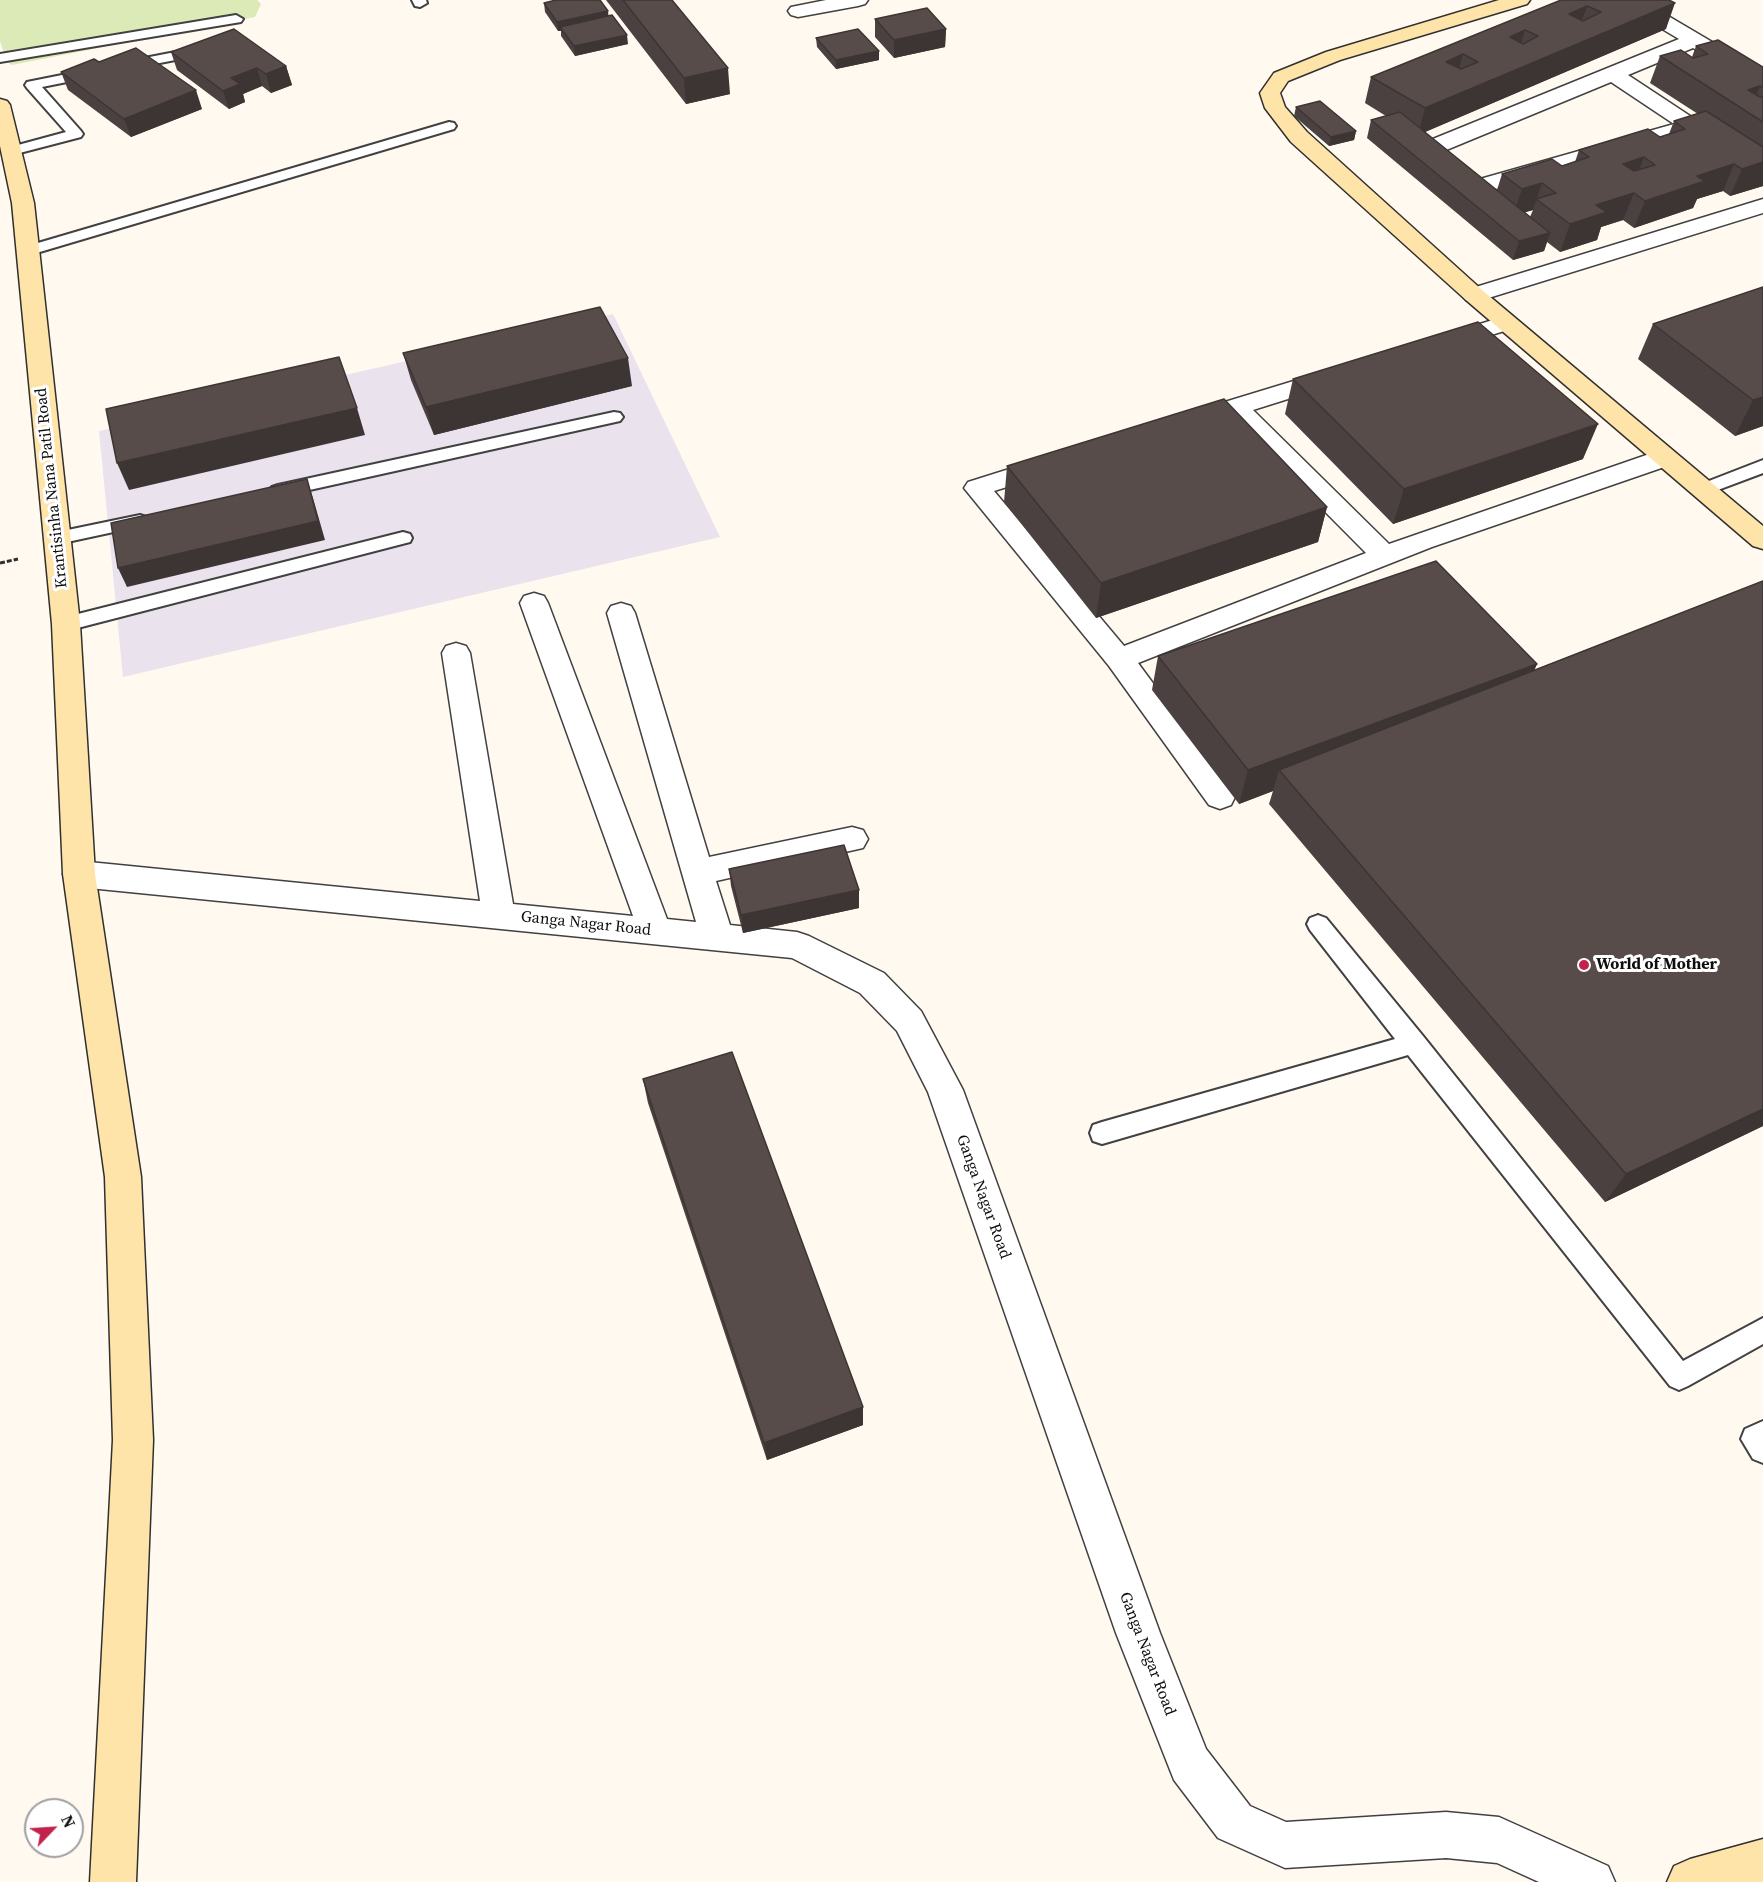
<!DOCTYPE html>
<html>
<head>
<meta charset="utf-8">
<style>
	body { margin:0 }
	#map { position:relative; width:1763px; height:1882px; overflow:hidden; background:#fff9ef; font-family:"Source Serif 4",serif }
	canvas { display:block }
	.north { position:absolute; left:24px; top:1798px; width:60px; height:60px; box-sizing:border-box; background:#fff; border:2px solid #9f9f9f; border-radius:50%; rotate:65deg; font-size:16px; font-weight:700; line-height:24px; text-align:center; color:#0e0e0e }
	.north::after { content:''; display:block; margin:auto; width:21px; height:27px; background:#c2224b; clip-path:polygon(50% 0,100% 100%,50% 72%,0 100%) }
</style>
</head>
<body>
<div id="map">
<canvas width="1763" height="1882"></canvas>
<div class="north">N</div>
</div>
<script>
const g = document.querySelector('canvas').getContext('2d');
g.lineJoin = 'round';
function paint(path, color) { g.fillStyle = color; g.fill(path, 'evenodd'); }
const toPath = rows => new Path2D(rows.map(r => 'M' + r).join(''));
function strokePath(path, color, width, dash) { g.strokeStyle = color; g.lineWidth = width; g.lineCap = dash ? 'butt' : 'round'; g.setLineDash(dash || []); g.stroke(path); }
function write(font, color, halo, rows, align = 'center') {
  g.font = font + ' "Source Serif 4",serif'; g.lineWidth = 6; g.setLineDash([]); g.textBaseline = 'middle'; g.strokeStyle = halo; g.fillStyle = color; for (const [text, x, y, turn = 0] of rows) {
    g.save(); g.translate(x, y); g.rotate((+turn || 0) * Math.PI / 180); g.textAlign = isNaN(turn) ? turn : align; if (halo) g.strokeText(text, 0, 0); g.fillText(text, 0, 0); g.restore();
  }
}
paint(toPath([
	[613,314,720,537,123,677,99,431]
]), '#eae2ed');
paint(toPath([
	[0,0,257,0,261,4,255,17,12,65,7,62,0,41]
]), '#dceab8');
const lane = toPath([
	[412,0,426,0,427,3,420,7,415,6,412,0],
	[236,15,243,19,241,22,0,62,0,54,236,15],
	[201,47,208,51,206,54,124,70,117,66,124,62,201,47],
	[92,69,99,73,97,76,42,87,81,131,83,134,81,137,12,155,7,154,5,151,7,148,66,132,27,88,25,85,27,82,92,69],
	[449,122,454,123,456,126,454,129,33,254,27,256,19,251,21,248,449,122],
	[614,412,620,413,623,417,620,421,278,497,272,495,269,491,272,487,278,485,614,412],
	[1763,460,1763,473,1702,496,1696,494,1693,490,1696,486,1763,460],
	[140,515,146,517,149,521,146,525,58,544,51,542,49,538,51,534,58,532,140,515],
	[403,532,410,534,412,538,410,542,66,631,59,629,56,624,59,619,66,617,403,532],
	[1318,915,1326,918,1423,1036,1683,1361,1763,1318,1763,1344,1688,1386,1679,1390,1670,1386,1408,1055,1102,1144,1093,1141,1090,1133,1093,1125,1102,1122,1395,1039,1310,930,1307,924,1310,918,1318,915],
	[1763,1421,1763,1463,1753,1459,1741,1439,1745,1429,1763,1421]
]);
const street = toPath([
	[826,0,868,0,865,4,858,6,798,17,791,15,788,11,791,7,826,0],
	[1617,0,1641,0,1763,72,1763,87,1756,85,1693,48,1628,75,1763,164,1763,181,1755,179,1688,134,1489,191,1481,193,1473,191,1470,186,1473,181,1674,124,1611,82,1439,153,1431,154,1423,153,1420,148,1423,143,1679,39,1620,4,1617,0],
	[1763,199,1763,213,1482,300,1474,302,1466,300,1462,295,1466,290,1763,199],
	[1506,316,1514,318,1518,323,1514,328,1446,349,1437,347,1434,342,1437,337,1506,316],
	[1333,369,1342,372,1345,377,1342,382,1253,410,1389,544,1655,452,1664,450,1673,452,1677,458,1673,464,1432,547,1138,663,1231,789,1235,797,1231,805,1220,809,1209,805,1109,666,964,488,968,482,1041,459,1050,457,1059,459,1063,465,1059,471,994,491,1124,646,1366,553,1231,417,1191,429,1182,427,1178,421,1182,415,1333,369],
	[534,593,544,596,548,603,667,919,696,922,607,613,611,606,621,603,631,606,635,613,709,857,852,827,863,830,868,839,863,848,716,881,730,925,797,932,809,936,884,973,921,1011,963,1090,1160,1633,1206,1749,1250,1806,1286,1822,1446,1812,1499,1817,1608,1866,1615,1882,1539,1882,1497,1863,1446,1858,1285,1868,1218,1838,1174,1780,1116,1633,928,1092,897,1031,860,993,792,958,79,887,68,883,63,874,68,865,79,861,480,901,442,653,446,646,456,643,466,646,470,653,513,904,633,916,520,603,524,596,534,593]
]);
const secondary = toPath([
	[1499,0,1530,0,1527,4,1340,60,1288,81,1280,93,1285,107,1307,132,1482,290,1763,526,1763,549,1753,546,1466,300,1291,142,1265,108,1260,93,1274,73,1326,52,1499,0],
	[0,99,7,101,10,105,34,203,80,624,95,874,141,1177,153,1440,136,1882,90,1882,113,1440,105,1177,63,874,52,624,12,203,0,146,0,99],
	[1763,1839,1763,1882,1667,1882,1674,1866,1690,1859,1763,1839]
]);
strokePath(lane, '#414141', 4);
strokePath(street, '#414141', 3);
strokePath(secondary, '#303030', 3);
strokePath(toPath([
	[0,563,18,559]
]), '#303030', 3, [5, 2]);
paint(lane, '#fff');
paint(street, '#fff');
paint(secondary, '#ffe4aa');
paint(toPath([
	[606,0,672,0,730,94,686,104],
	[1561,0,1669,0,1666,29,1425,132,1497,190,1502,174,1562,166,1575,162,1579,150,1660,137,1669,134,1674,121,1698,114,1650,83,1660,56,1692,57,1696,46,1763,67,1763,186,1730,196,1723,191,1697,199,1693,208,1634,228,1623,220,1601,227,1597,240,1560,252,1547,242,1544,251,1513,260,1367,138,1371,120,1386,116,1365,103,1371,77],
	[1533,210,1530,217,1525,212],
	[544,3,609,16,628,44,575,56,561,36,561,31,558,31,545,12],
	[875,19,946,29,945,47,894,58,875,37],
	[816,38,879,51,879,60,836,69,817,47],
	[171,52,286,66,292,85,271,93,262,86,243,94,245,102,229,109,177,70],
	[99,62,202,109,131,137,68,90,61,72],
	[1296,107,1356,131,1354,140,1329,146,1294,116],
	[1763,287,1763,426,1735,436,1638,359,1653,324],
	[403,353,632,386,434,435,411,380],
	[1293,379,1583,459,1393,524,1285,414],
	[1007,466,1327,507,1318,542,1096,618,1004,502],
	[1763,581,1763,1126,1605,1202,1269,804,1273,791,1239,804,1152,690,1158,656,1537,664,1534,670],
	[729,869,859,908,743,933,731,886],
	[643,1079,863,1407,863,1425,767,1460,648,1103]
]), '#4b4140');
paint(toPath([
	[1675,3,1666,29,1418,135,1425,108],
	[1587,6,1578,32,1569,14],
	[608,11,609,21,560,27,561,31,558,31,557,22],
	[946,29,945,47,894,58,894,40],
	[1525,30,1517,57,1510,37],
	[627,35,628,44,575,56,574,46],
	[879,51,879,60,836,69,836,60],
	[1463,54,1456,81,1446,62],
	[286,66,292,85,271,93,266,74],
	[257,68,262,86,243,94,245,102,229,109,223,91,231,78],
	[728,68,730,94,686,104,684,78],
	[1760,86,1749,113,1748,90],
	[196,90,202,109,131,137,124,119],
	[1356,131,1354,140,1329,146,1331,137],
	[1644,157,1634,184,1623,164],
	[1763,162,1763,186,1730,196,1742,169],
	[1734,164,1723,191,1697,199,1693,208,1634,228,1645,201,1697,176],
	[1542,183,1533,210,1513,216,1522,189],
	[1634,193,1623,220,1601,227,1597,240,1560,252,1570,224,1596,205],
	[1550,233,1544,251,1513,260,1519,241],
	[628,358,632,386,434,435,426,407],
	[1763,397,1763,426,1735,436,1753,400],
	[357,408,365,435,129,490,117,463],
	[1598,424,1583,459,1393,524,1404,489],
	[307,479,313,498,325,540,127,587,118,568],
	[1327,507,1318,542,1096,618,1101,583],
	[1537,664,1522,699,1279,770,1273,791,1239,804,1248,770],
	[859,890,859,908,743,933,741,915],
	[1763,1109,1763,1126,1605,1202,1626,1174],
	[863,1407,863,1425,767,1460,764,1443]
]), '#3d3534');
const building = toPath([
	[556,0,600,0,608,11,557,22,544,3,556,0],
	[623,0,672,0,728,68,684,78,623,0],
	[1561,0,1669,0,1675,3,1425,108,1371,77,1561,0],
	[1587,6,1601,12,1583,21,1569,14,1587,6],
	[1525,30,1538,36,1523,44,1510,37,1525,30],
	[1463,54,1478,62,1461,69,1446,62,1463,54],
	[927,8,946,29,894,40,875,19,927,8],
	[612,15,627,35,574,46,560,27,612,15],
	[234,29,286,66,266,74,257,68,231,78,240,84,223,91,171,52,234,29],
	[858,29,879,51,836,60,816,38,858,29],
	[1718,40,1763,67,1763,88,1760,86,1748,90,1760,97,1763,97,1763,122,1660,56,1681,50,1693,58,1708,54,1696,46,1718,40],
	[136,48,196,90,124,119,61,72,94,59,99,62,136,48],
	[1320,101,1356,131,1331,137,1296,107,1320,101],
	[1706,111,1763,147,1763,162,1742,169,1734,164,1697,176,1705,181,1645,201,1634,193,1596,205,1607,212,1570,224,1536,199,1556,193,1542,183,1522,189,1502,174,1552,159,1562,166,1589,157,1579,150,1648,129,1660,137,1685,129,1674,121,1706,111],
	[1644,157,1655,165,1634,171,1623,164,1644,157],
	[1400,112,1550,233,1519,241,1371,120,1400,112],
	[1763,287,1763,397,1753,400,1653,324,1763,287],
	[600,307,628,358,426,407,403,353,600,307],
	[1478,322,1598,424,1404,489,1293,379,1478,322],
	[339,357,357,408,117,463,106,409,339,357],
	[1224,399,1327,507,1101,583,1007,466,1224,399],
	[307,479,318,521,118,568,111,523,307,479],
	[1436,561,1537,664,1248,770,1158,656,1436,561],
	[1763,581,1763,1109,1626,1174,1279,770,1763,581],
	[844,845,859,890,741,915,729,869,844,845],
	[732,1052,863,1407,764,1443,643,1079,732,1052]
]);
paint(building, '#574c4a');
strokePath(building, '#3d3534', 1.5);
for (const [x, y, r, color] of [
	[1584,965,6,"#c2224b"]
]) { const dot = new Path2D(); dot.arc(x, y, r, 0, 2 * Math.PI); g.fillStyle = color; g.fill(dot); strokePath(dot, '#fff', 2); }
write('16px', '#0e0e0e', '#fff', [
	["Krantisinha Nana Patil Road",52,488,-96],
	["Ganga Nagar Road",586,924,6],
	["Ganga Nagar Road",983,1197,70],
	["Ganga Nagar Road",1147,1654,69]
]);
write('bold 16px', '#0e0e0e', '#fff', [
	["World of Mother",1596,965]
], 'left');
</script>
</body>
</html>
